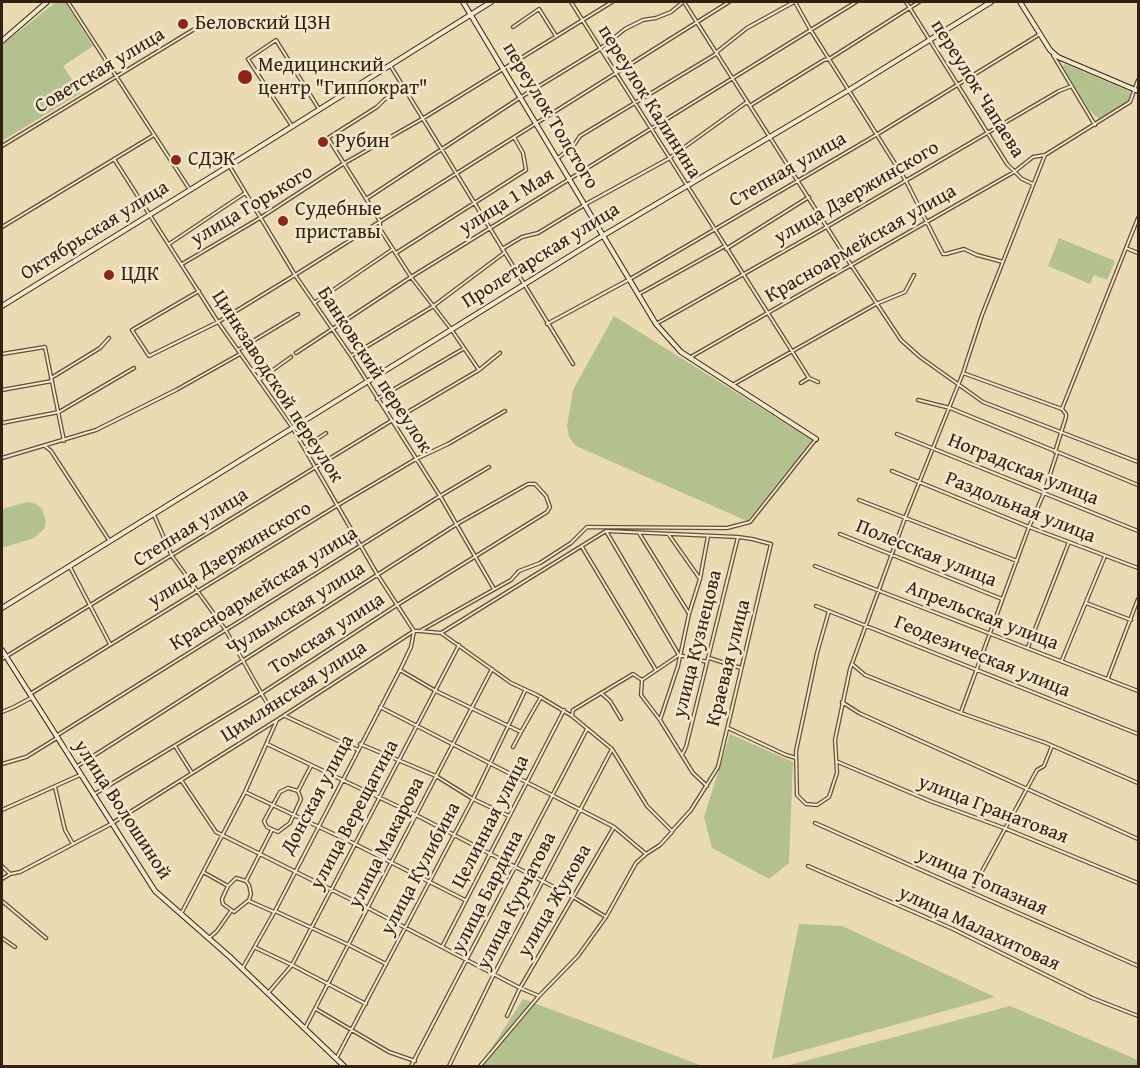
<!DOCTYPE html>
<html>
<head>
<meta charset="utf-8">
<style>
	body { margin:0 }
	#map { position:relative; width:1140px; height:1068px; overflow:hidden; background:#ebdbb2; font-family:"Gentium Book Plus",serif }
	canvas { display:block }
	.frame { position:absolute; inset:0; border:3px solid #352011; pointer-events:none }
</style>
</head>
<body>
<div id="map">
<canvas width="1140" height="1068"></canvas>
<div class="frame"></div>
</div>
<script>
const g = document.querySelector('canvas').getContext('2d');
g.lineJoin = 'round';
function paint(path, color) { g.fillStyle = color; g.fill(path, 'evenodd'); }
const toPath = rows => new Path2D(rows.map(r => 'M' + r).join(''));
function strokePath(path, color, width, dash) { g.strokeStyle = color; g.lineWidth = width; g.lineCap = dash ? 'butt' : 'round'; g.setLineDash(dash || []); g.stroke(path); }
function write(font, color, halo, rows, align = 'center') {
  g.font = font + ' "Gentium Book Plus",serif'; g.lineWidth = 5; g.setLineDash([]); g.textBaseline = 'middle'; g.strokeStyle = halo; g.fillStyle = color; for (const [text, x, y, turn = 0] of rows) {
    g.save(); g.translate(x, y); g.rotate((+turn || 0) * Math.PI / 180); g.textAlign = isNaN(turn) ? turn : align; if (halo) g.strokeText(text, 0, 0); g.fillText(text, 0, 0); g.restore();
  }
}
paint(toPath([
	[56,2,65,2,93,46,63,66,81,93,2,141,2,45],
	[1065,64,1129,91,1131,94,1129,101,1100,120,1090,111,1064,69,1063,66],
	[1059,238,1115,261,1107,280,1094,275,1090,284,1048,266],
	[614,316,812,440,747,521,576,446,569,437,567,426,573,390],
	[27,502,36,504,42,509,46,521,44,529,34,538,2,548,2,509],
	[730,734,793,762,789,863,769,879,712,848,704,817],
	[799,924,842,926,995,997,772,1059],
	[523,999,703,1066,480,1066],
	[1010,1006,1138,1060,1138,1066,786,1066]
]), '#b3c18f');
const street = toPath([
	[68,2,190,190],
	[571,2,809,378,801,383],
	[684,2,851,265,901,340,920,357,983,402,1138,462],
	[795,2,810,29,906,181,943,254,946,254,964,249,977,255,1003,262],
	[906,2,1007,164,1022,179,1033,184],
	[513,27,539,9,556,36],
	[1053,55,1095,125],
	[390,65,573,364],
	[403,86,384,100,377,107,328,138,380,221,380,229,411,277,451,329,479,370],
	[751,105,824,60,829,59,919,2],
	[292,126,248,59,276,40,319,109],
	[2,146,211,19],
	[558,158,574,145,580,136,716,54,718,51,747,28,794,2],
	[114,159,218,322,292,427,377,574,414,631,411,647,400,670,275,911,242,969],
	[230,167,295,275,351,356,440,496,494,589],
	[366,199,521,97,600,49,625,29,643,20,656,18,671,12,683,2],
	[2,227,154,135],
	[169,244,245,193],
	[1126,248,1138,218],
	[502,249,522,237,538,233,586,204,668,159,747,102],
	[726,249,809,197],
	[396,253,526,170,523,153,514,137],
	[182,264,260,218,343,164,422,119,612,2],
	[199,291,132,330,149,356,218,322,295,275,729,2],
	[639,294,725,246],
	[314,303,393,249],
	[547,324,630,279,876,135,1040,34],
	[656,324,830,225,1059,91,1072,86],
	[238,350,298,314],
	[296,353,411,277,856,2],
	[2,354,45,347,64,441],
	[351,356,432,307,504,253],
	[689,358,1014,172,1033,157,1045,155],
	[963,373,1062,409,1126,248,1138,253],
	[51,378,100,348,109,338],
	[809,378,818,382],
	[259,380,291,357],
	[734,384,876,304,905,292,914,275],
	[2,390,52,381],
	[377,399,463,349],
	[918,400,950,408,1138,485],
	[406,413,479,370,500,353],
	[2,423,59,412,134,368],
	[897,434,1138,531],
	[45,446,51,451,109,540],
	[304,448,326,433],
	[1055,452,1066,417,1066,414,1062,409],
	[2,458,96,430,176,390,240,354],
	[892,471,1029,527,1138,568],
	[859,500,1017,561],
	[154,515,172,556,225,629,272,712],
	[606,531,679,655],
	[639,533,688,612],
	[840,534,1002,599],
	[669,535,700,579],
	[582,547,656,670],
	[815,566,1138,691],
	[70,567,110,644],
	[1086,603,1131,620],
	[816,606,1138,734],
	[829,611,817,653,796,751,797,795,806,804,817,805,829,797,837,773,835,740,850,669,905,518,963,373,982,315,1045,155,1130,102,1138,80],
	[420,631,441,633,511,683,537,695,572,716,612,749,647,806,672,831,691,810,718,767,771,544,752,539,738,537,606,531,441,633],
	[1028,647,1069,542],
	[709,658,741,668],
	[2,659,391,421],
	[1062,660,1105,556],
	[707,662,679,655,642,680,641,695,660,720,693,773,707,786],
	[852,664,865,675,961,713,1046,743,1138,783],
	[400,670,436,691,521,732,541,697],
	[1108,678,1138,599],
	[601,693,610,701,621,719],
	[30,694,338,505,416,459,448,444,505,411],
	[842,702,859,713,1138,839],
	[380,707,614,827,646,854,660,845,672,832],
	[2,712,14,707,31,698],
	[961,712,1029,527,1044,493,1057,453],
	[285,716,358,750],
	[572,716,573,710,633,674,642,680],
	[660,720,678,666,689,614,700,579,708,536],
	[728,728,786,755,796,758],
	[56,736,440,496,489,467],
	[267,744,416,815,573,897,606,917,636,863,646,854],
	[360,744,436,776,473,799,509,816],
	[175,746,192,773],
	[513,747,521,732],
	[682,755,686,747,738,537],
	[838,762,930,801,1004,828,1138,883],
	[2,764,26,757,57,738],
	[76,767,457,524,528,484,535,484,546,496,550,507,547,512,397,605,262,693,93,795],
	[181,780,216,832,368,908,520,988,539,996,578,956,606,917],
	[55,787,65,830,73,844],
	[298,791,301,799,290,823,278,832,267,827,264,821,280,792,288,788,298,791,311,766],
	[245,792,355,844,465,900],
	[2,810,80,775],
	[815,823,1138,966],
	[2,866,10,874],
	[808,866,953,929,1092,998,1138,1016],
	[203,872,228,886],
	[236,878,246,881,249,885,251,894,249,900,234,912,223,904,222,899,228,886,236,878],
	[2,879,10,874,20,872,111,824,277,720,414,631,420,631,511,580,519,571,540,563,571,543,587,527,727,528,750,522,816,439],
	[246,881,272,830],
	[974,886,1037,770,1044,766,1052,746],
	[2,901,46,938],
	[249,901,274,912],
	[275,911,349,945,386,964],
	[181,914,245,792,277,720],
	[2,938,15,947],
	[209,938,217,931,231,911],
	[442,947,564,710],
	[256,948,292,965,366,1004],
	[268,993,292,965,459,645],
	[316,1009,389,1052,415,1061],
	[507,1016,520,988,614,827],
	[305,1028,492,669],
	[336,1059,473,799,525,691],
	[411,1066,587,729],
	[449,1066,494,974,612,749],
	[480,1066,539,996]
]);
const secondary = toPath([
	[463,2,656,324,681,352,816,439],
	[1020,2,1050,50,1058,57,1138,91],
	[2,41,47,2],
	[2,306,253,151,491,2],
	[2,608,604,235,849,90,991,2],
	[2,650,155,891,230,957,344,1066]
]);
strokePath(street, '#624f39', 4.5);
strokePath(secondary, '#352011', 6);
strokePath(street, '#f2e8cd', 2);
strokePath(secondary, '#f2e8cd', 4);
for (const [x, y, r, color] of [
	[183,24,6,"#8f2418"],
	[245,77,8,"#8f2418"],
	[323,142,6,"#8f2418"],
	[176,160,6,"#8f2418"],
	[283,221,6,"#8f2418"],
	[109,275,6,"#8f2418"]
]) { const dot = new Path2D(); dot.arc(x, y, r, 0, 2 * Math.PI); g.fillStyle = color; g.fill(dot); strokePath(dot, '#f2e8cd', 2); }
write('20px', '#352011', '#f2e8cd', [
	["Беловский ЦЗН",195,24],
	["Медицинский",258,66],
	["центр \"Гиппократ\"",258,89],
	["Рубин",335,142],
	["СДЭК",188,160],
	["Судебные",295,210],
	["приставы",295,233],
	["ЦДК",121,275]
], 'left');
write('20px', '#352011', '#f2e8cd', [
	["Советская улица",100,71,-31],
	["переулок Чапаева",977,89,58],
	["переулок Калинина",649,102,58],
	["переулок Толстого",550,116,59],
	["Степная улица",788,170,-30],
	["улица Дзержинского",857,193,-30],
	["улица 1 Мая",507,202,-32],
	["улица Горького",252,206,-31],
	["Октябрьская улица",95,231,-32],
	["Красноармейская улица",861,244,-30],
	["Пролетарская улица",541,256,-32],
	["Банковский переулок",374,370,57],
	["Цинкзаводской переулок",277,387,57],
	["Ноградская улица",1023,470,22],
	["Раздольная улица",1020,508,22],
	["Степная улица",191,528,-32],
	["Полесская улица",926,554,22],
	["улица Дзержинского",230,555,-31],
	["Красноармейская улица",264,589,-32],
	["Чулымская улица",296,609,-32],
	["Апрельская улица",982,616,21],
	["Томская улица",327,634,-33],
	["улица Кузнецова",698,644,-76],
	["Геодезическая улица",982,657,22],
	["Краевая улица",729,663,-76],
	["Цимлянская улица",294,692,-33],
	["Донская улица",318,795,-62],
	["улица Волошиной",122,810,57],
	["улица Гранатовая",993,810,21],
	["улица Верещагина",355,815,-62],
	["Целинная улица",491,822,-63],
	["улица Макарова",387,843,-63],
	["улица Кулибина",421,869,-62],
	["улица Топазная",982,882,24],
	["улица Бардина",488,892,-63],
	["улица Курчатова",517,901,-63],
	["улица Жукова",555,901,-60],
	["улица Малахитовая",979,929,25]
]);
</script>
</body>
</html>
